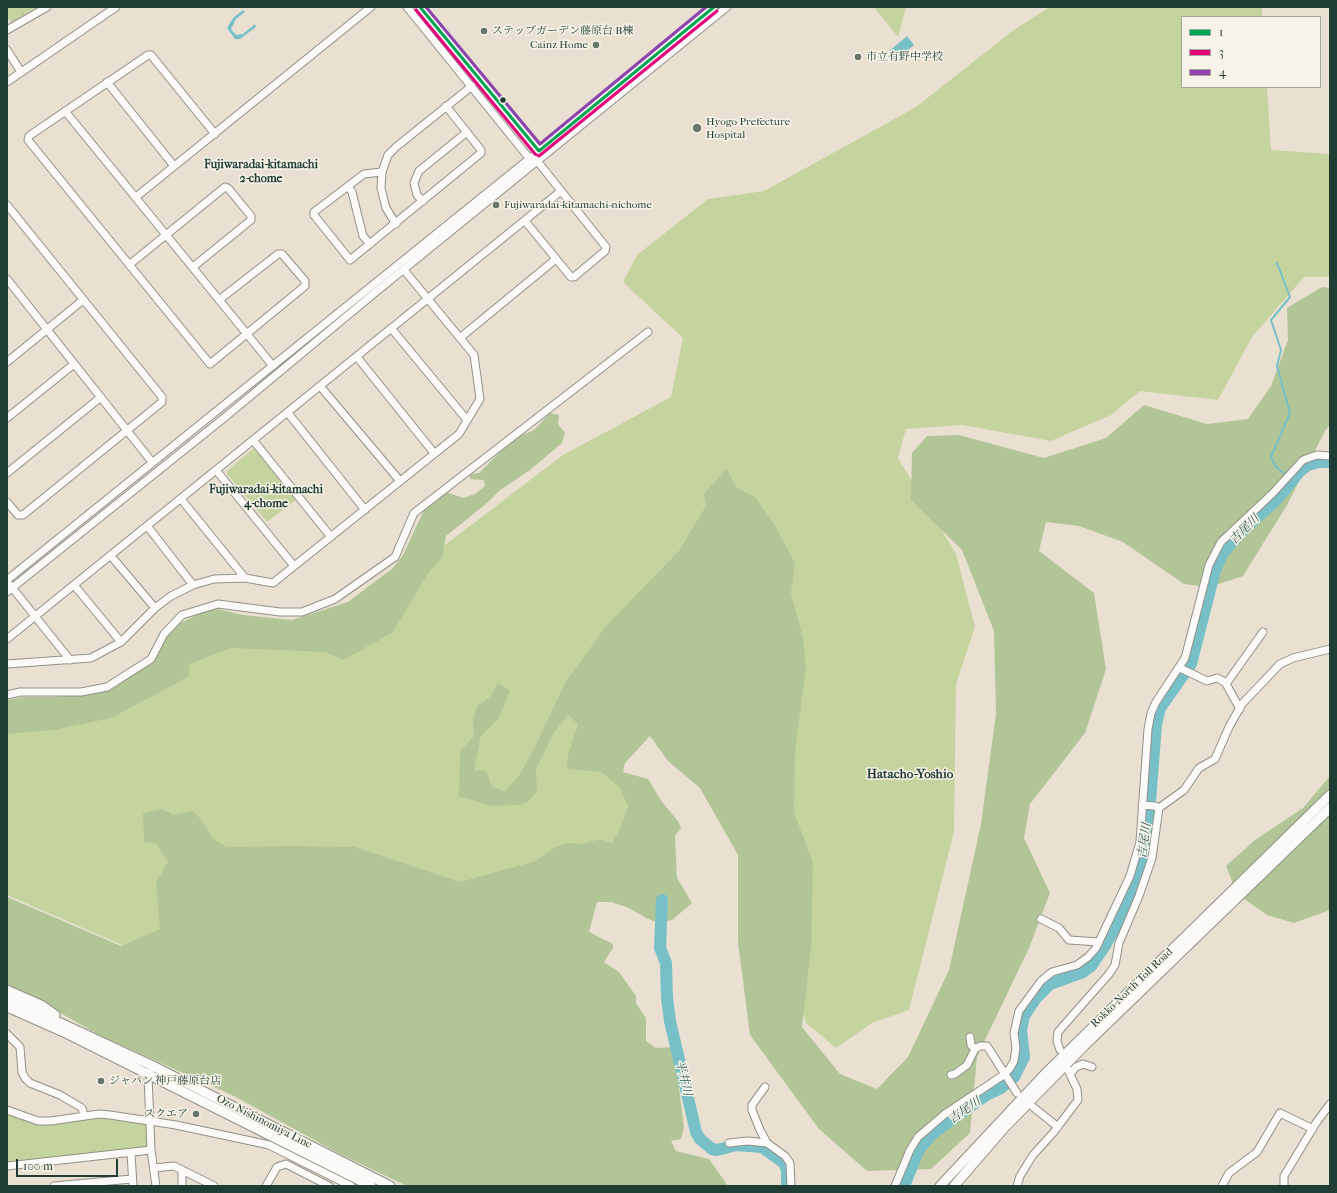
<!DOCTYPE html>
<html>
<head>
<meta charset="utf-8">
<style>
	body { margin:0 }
	#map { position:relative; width:1337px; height:1193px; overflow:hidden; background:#eae0d2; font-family:"IM FELL French Canon",serif }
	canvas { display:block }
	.frame { position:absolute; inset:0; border:8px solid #1f3d34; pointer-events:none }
	.legend { position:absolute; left:1181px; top:16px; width:140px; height:72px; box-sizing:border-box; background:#f7f3e8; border:1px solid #a1aaa0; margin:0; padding:5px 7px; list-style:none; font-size:12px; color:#1f3d34 }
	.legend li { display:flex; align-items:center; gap:8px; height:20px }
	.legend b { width:20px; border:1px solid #a1aaa0 }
	.scale { position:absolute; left:16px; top:1159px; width:102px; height:18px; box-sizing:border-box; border:2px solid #1f3d34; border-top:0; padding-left:5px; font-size:12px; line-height:14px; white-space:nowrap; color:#1f3d34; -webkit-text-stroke:3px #f7f3e8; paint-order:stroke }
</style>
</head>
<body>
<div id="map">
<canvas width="1337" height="1193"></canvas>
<div class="frame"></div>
<ul class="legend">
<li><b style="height:5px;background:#00a651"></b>1</li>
<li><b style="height:5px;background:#e5007d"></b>3</li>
<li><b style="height:5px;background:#8e44ad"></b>4</li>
</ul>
<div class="scale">100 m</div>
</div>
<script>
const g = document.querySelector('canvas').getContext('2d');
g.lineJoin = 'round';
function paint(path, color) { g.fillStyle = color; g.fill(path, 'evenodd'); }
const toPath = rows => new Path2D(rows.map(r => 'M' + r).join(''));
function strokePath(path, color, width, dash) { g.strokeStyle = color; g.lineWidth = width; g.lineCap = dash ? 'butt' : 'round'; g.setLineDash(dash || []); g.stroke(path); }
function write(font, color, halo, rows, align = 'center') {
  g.font = font + ' "IM FELL French Canon","Noto Serif JP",serif'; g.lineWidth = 3; g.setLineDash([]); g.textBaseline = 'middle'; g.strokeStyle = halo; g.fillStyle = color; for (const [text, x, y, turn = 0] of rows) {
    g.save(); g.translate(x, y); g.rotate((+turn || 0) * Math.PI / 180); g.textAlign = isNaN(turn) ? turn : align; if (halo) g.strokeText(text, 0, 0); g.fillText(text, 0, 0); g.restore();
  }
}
paint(toPath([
	[7,7,37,7,12,22,7,17],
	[874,7,906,7,898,37],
	[1050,7,1262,7,1262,17,1182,17,1182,87,1267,87,1271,150,1330,154,1330,277,1304,277,1252,337,1218,400,1140,391,1111,415,1051,441,962,425,906,429,898,458,956,554,975,627,956,684,954,832,909,1010,872,1023,836,1048,806,1023,726,770,668,700,603,759,658,833,626,873,199,931,122,945,7,895,7,731,91,713,225,644,311,647,563,455,671,397,683,338,623,282,637,255,708,199,764,191,916,107,1015,29],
	[254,448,296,500,267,522,227,474,227,471],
	[7,1114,39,1123,94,1116,152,1122,151,1150,7,1166]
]), '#c5d49f');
paint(toPath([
	[1322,287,1330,288,1330,424,1325,431,1287,505,1243,576,1210,587,1184,584,1123,542,1079,526,1046,522,1039,551,1094,593,1106,669,1085,733,1030,804,1024,838,1050,893,1029,948,977,1057,970,1133,931,1169,867,1171,819,1129,750,1035,738,942,738,855,700,788,668,761,650,736,625,763,623,772,648,779,662,802,678,821,681,828,675,836,677,878,692,903,672,920,658,923,646,918,629,908,611,902,597,902,589,932,613,944,613,948,604,962,619,972,636,996,636,1003,646,1018,646,1041,656,1048,674,1047,684,1128,681,1139,671,1141,676,1151,709,1159,728,1186,407,1186,338,1153,236,1097,99,1035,50,1007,7,986,7,897,121,946,160,929,156,882,168,862,156,843,144,842,143,813,163,809,173,815,192,811,201,819,212,838,227,847,290,846,355,847,460,882,536,861,554,848,568,843,582,844,600,839,612,843,621,827,628,806,619,787,602,772,567,769,568,756,578,724,568,715,553,734,536,769,537,791,528,802,517,805,492,806,459,796,460,751,474,736,473,721,477,706,490,697,498,683,510,691,498,719,481,736,474,770,486,771,492,787,505,791,519,776,536,745,565,683,606,626,679,551,706,506,704,494,727,469,736,487,756,498,775,526,795,563,791,593,803,638,806,667,795,750,794,812,813,863,811,948,802,1027,840,1074,877,1089,908,1057,949,970,981,824,996,714,994,631,962,550,911,500,912,453,927,436,959,435,1044,458,1106,438,1144,405,1207,424,1248,419,1271,386,1288,340,1287,308],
	[550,413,559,415,558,424,565,433,562,443,530,470,499,491,487,503,446,536,442,558,429,572,392,633,343,660,325,652,231,648,190,664,188,677,111,718,53,730,7,734,7,700,23,697,54,697,108,691,153,662,164,639,176,625,203,612,217,609,243,615,292,620,348,602,393,568,403,555,424,510,446,492,463,498,475,494,485,486,484,480,470,479,470,474,479,473,513,439,534,430],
	[1330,776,1330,910,1294,923,1267,915,1237,894,1226,866,1255,840,1303,808]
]), '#b2c597');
paint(toPath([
	[243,10,245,12,236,19,231,29,236,35,243,34,255,24,256,27,240,39,235,39,227,28,233,18],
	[907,36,914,45,895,61,887,53]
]), '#78c0c8');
strokePath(toPath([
	[1277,263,1290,297,1271,320,1281,350,1277,366,1290,413,1271,457,1276,467,1293,480]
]), '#78c0c8', 2);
strokePath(toPath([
	[662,900,660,948,666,963,667,998,670,1021,696,1132,700,1139,712,1149,717,1150,736,1145,762,1147,784,1163,787,1170,787,1186],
	[904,1186,919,1149,933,1133,986,1095,1001,1088,1014,1077,1024,1057,1021,1030,1024,1016,1036,998,1050,984,1083,972,1091,966,1106,944,1133,894,1146,854,1156,724,1160,708,1191,664,1215,570,1223,553,1239,534,1277,499,1300,471,1308,465,1319,462,1330,462]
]), '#78c0c8', 12);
const minor = toPath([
	[407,7,529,158,538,162,606,247,605,251,574,277,571,277,525,221],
	[420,7,539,151,538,155],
	[7,30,47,7],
	[7,50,21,72],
	[7,82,116,7],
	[107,82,174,166],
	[65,111,273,366],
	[215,134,151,55,148,55,29,136,28,140,210,364,305,286,305,281,282,254,278,254,219,300],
	[382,172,364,174,314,212,314,215,350,260,481,153,481,150,446,106],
	[348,186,352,192,363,236,370,244],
	[136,197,371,7],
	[423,201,417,195,414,183,419,171,467,132],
	[7,205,162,397,162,402,23,515,18,515,7,502],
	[396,224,386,208,381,188,382,172,388,155,396,147,472,86],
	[129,265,225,187,228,188,251,216,251,220,193,267],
	[7,279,152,462],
	[391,328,467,420],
	[461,337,556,259],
	[357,357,434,453],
	[7,362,83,300],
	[320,386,400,481],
	[288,413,365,510],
	[7,418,74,364],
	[253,440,331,537],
	[216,470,294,566],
	[7,473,101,397],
	[181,499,245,578],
	[148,527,193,585],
	[111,556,155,608],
	[7,580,539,151,714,7],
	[10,585,70,660],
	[74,585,121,642],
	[7,592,224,418,377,291,727,7],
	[7,639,561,191],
	[7,664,91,658,121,642,155,608,171,596,193,585,214,579,245,578,273,583,459,434,480,399,474,355,404,270],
	[1180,668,1207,681,1217,678,1225,682,1240,709],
	[1226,684,1263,632],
	[7,695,20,692,81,692,107,687,151,659,164,634,182,615,218,604,280,612,302,612,335,599,395,557,414,513,648,332],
	[1142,805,1155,806,1159,808],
	[1041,919,1059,928,1069,940,1099,942],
	[7,1034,20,1047,22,1072,25,1078,30,1083,60,1095,82,1108,84,1116],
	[970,1037,971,1045,975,1049],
	[1060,1050,1057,1041,1058,1032,1109,974,1115,965,1119,943,1139,896,1152,858,1159,808,1184,790,1199,768,1215,759,1229,727,1242,704,1280,664,1293,658,1330,649],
	[150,1072,148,1075,151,1150,156,1186],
	[1070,1074,1076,1067,1083,1064,1092,1067],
	[951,1075,955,1074,967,1065,975,1049,980,1046,987,1046,1017,1093],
	[765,1087,752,1105,752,1110,760,1130,767,1143,785,1156,790,1163,791,1186],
	[1033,1107,1058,1127],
	[7,1110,38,1121,51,1121,99,1114,110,1115,176,1125,251,1141,269,1145,351,1186],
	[729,1143,748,1141,767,1143],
	[131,1153,133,1186],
	[7,1166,151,1150],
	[154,1168,174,1166,214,1186],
	[54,1186,132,1179],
	[182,1186,182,1170],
	[266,1186,277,1167,286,1164,329,1186],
	[895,1186,910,1150,918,1137,945,1114,1005,1074,1010,1068,1014,1061,1016,1048,1014,1033,1019,1011,1041,981,1052,972,1077,965,1088,957,1096,948,1130,876,1140,842,1148,729,1151,713,1156,702,1185,658,1209,565,1221,542,1273,493,1303,460,1317,455,1330,456],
	[1017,1186,1020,1176,1033,1155,1053,1133,1078,1100,1077,1089,1068,1070],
	[1222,1186,1229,1173,1257,1152,1280,1113,1313,1129],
	[1284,1186,1284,1176,1316,1123,1330,1104]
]);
const major = toPath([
	[7,990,41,1005,55,1015],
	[7,998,153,1066,390,1186],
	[7,1007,68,1034,371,1186],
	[940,1186,1045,1074,1330,795],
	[954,1186,1005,1127,1085,1045,1330,808]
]);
strokePath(minor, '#909087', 9);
strokePath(major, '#909087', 11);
strokePath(minor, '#fcfaf8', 7);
strokePath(major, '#fcfaf8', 9);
strokePath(toPath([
	[420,7,539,151,714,7]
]), '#00a651', 3);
strokePath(toPath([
	[416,10,535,154,539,156,717,11]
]), '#e5007d', 3);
strokePath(toPath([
	[426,7,540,144,706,7]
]), '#8e44ad', 3);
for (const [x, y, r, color] of [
	[484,31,4,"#66766b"],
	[596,45,4,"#66766b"],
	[858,57,4,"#66766b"],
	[503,100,3.5,"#1f3d34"],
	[697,128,5,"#66766b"],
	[496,205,4,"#66766b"],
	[101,1081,4,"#66766b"],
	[196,1114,4,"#66766b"]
]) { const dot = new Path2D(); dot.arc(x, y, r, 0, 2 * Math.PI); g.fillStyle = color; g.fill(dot); strokePath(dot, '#f7f3e8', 1.5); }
write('11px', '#1f3d34', '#f7f3e8', [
	["ステップガーデン藤原台 B棟",492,31],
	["Cainz Home",588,45,"right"],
	["市立有野中学校",866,57],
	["Hyogo Prefecture",706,122],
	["Hospital",706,135],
	["Fujiwaradai-kitamachi-nichome",504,205],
	["ジャパン 神戸藤原台店",109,1081],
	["スクエア",188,1114,"right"]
], 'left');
write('11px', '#1f3d34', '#f7f3e8', [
	["Rokko-North Toll Road",1132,988,-44],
	["Ozo Nishinomiya Line",264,1122,27]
]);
write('bold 12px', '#1f3d34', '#f7f3e8', [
	["Fujiwaradai-kitamachi",261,165],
	["2-chome",261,179],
	["Fujiwaradai-kitamachi",266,490],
	["4-chome",266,504]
]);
write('italic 12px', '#295a58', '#f7f3e8', [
	["吉尾川",1245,530,-45],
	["吉尾川",1145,841,-82],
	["平井川",683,1078,77],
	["吉尾川",965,1111,-35]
]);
write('bold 13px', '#1f3d34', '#f7f3e8', [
	["Hatacho-Yoshio",910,775]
]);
</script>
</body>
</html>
